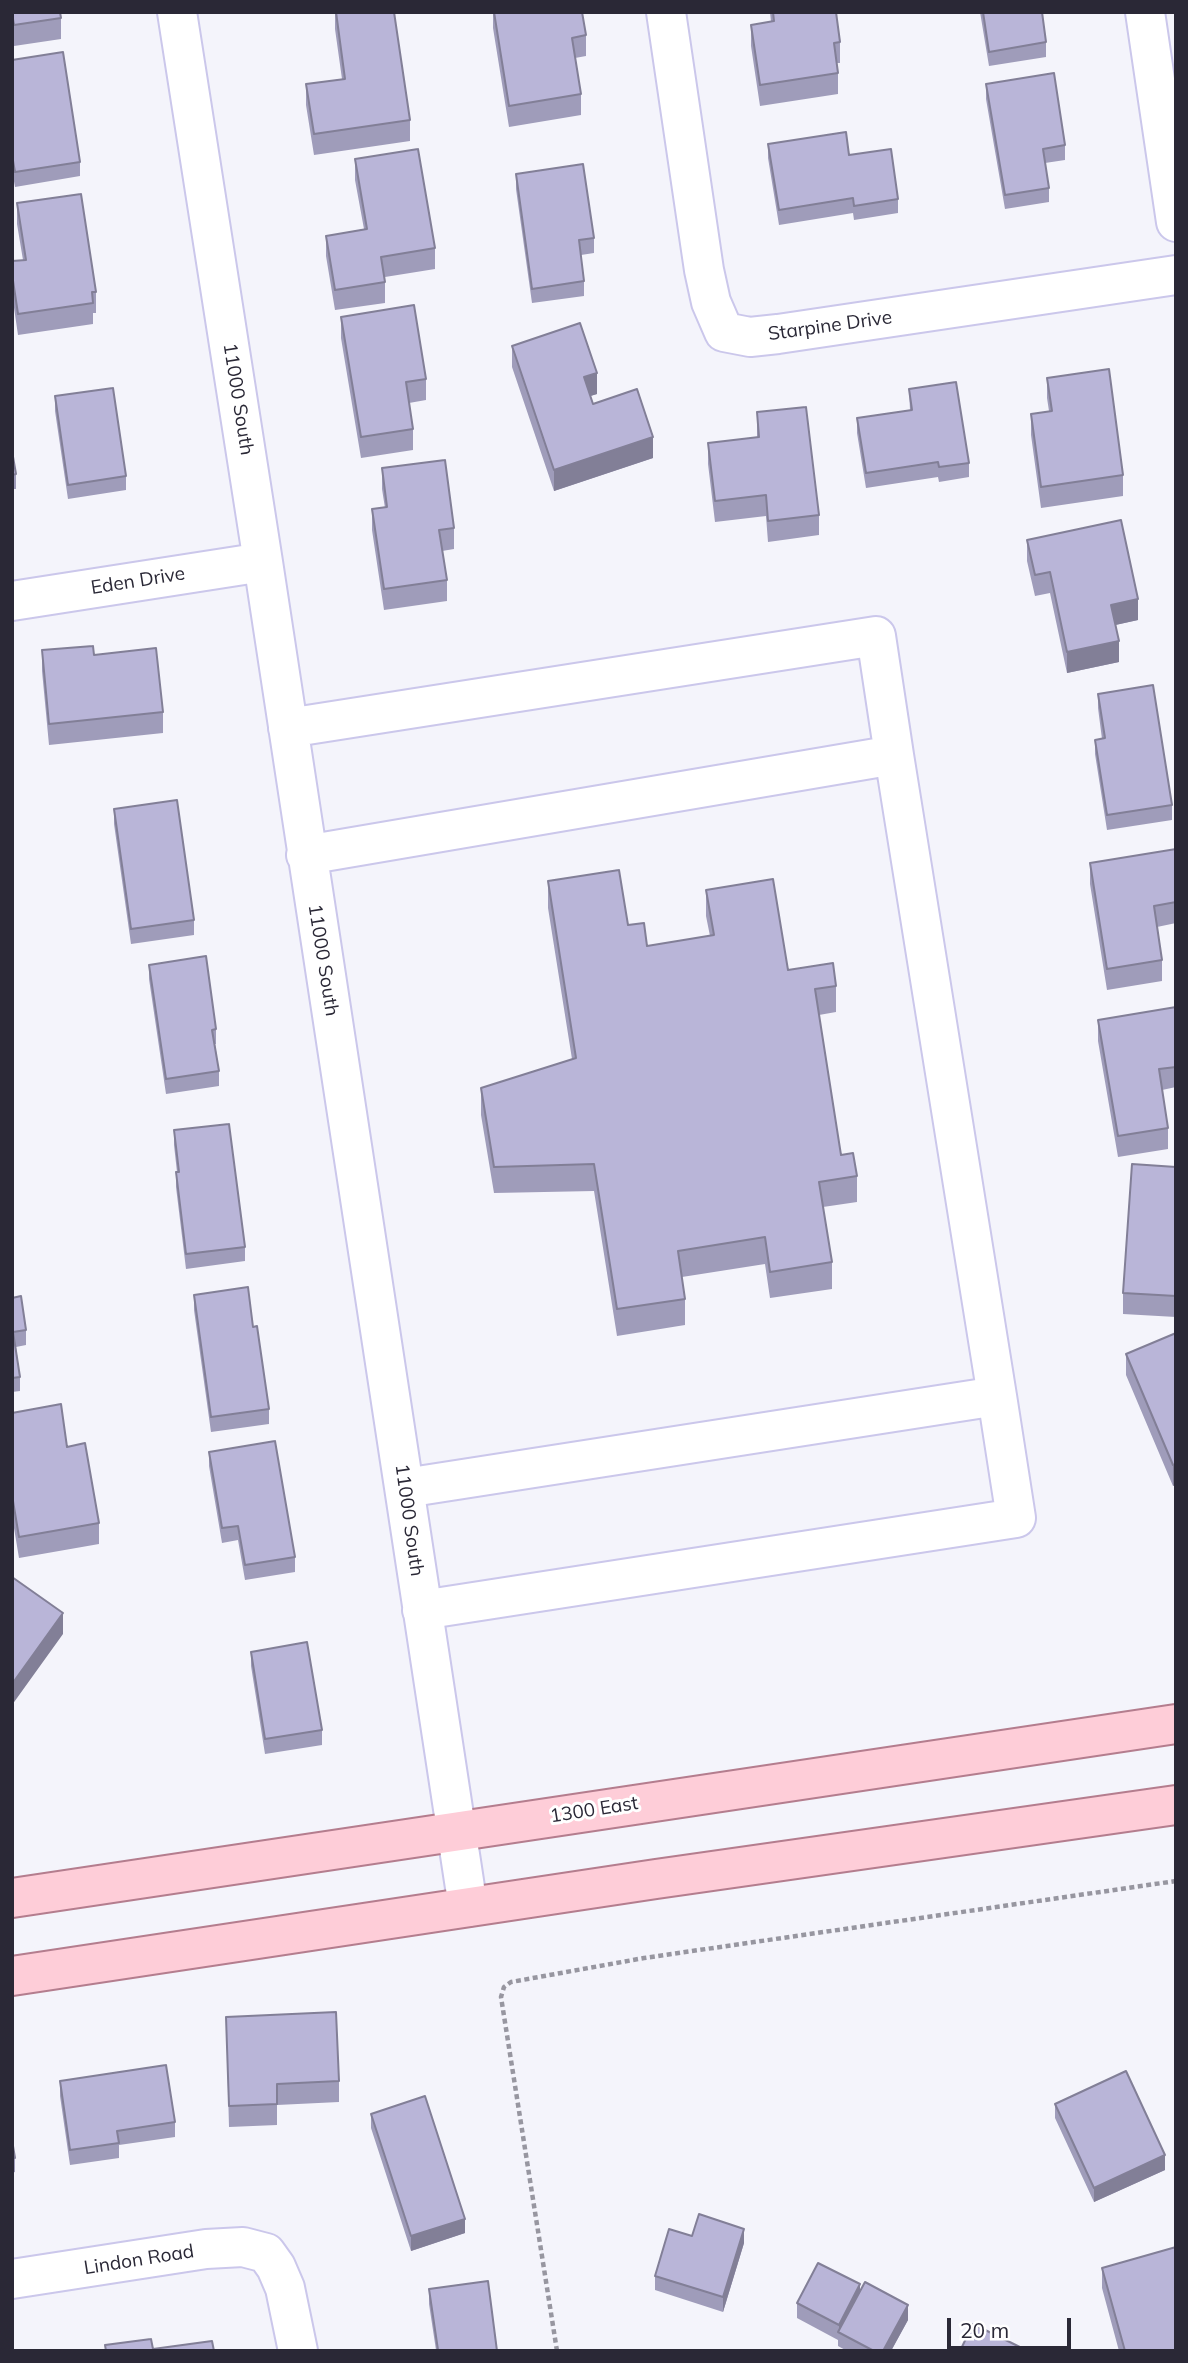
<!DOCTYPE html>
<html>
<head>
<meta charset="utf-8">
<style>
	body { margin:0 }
	#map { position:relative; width:1188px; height:2363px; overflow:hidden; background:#f4f4fb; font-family:Mulish,sans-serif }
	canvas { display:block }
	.frame { position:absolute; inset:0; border:14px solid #2a2836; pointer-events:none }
	.scale { position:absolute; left:947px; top:2318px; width:124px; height:32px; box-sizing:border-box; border:4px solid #2a2836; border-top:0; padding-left:9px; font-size:21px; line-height:24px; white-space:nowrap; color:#2a2836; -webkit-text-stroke:5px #fff; paint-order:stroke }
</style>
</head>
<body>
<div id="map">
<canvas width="1188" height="2363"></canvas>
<div class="frame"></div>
<div class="scale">20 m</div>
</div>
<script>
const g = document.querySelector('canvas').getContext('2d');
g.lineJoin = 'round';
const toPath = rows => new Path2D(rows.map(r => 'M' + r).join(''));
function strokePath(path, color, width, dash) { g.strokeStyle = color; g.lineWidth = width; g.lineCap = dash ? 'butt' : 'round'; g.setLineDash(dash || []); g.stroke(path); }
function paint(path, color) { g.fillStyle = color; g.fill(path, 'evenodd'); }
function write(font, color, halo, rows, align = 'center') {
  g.font = font + ' Mulish,sans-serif'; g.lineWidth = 6; g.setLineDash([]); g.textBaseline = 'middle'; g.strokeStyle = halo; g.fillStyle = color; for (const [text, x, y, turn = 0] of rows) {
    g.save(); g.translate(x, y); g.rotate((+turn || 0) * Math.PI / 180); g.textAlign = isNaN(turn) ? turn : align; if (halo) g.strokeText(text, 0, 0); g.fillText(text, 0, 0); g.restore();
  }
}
const minor = toPath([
	[177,12,263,562,468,1907],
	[666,12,704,270,711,302,724,332,750,337,778,334,1176,275],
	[1145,12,1176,222],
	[12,601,263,562],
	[288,728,876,636,894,755,306,855],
	[894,755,997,1396],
	[405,1488,997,1396,1016,1518,422,1610],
	[12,2279,206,2249,243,2247,266,2253,276,2267,285,2288,298,2351]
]);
const major = toPath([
	[12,1898,1176,1724],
	[12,1976,656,1879,1176,1805]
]);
strokePath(minor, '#cbc7eb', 42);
strokePath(major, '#b47d8e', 42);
strokePath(toPath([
	[557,2351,501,1997,504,1987,511,1982,644,1958,1176,1881]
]), '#9796a0', 4.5, [5, 3.5]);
strokePath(minor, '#fff', 38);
strokePath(major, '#fecdd8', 38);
paint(toPath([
	[12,12,61,18,61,39,14,46,13,40,12,40],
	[335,12,394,12,410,120,410,141,314,155,306,105,306,84,342,79,335,29],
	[493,12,582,12,586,35,586,56,575,58,581,94,581,115,509,127,493,28],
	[770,12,836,12,840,42,840,63,837,63,838,73,838,94,760,106,751,46,751,25,771,22],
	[980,12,1042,12,1046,42,1046,57,989,66],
	[12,60,80,162,80,176,15,187,12,170],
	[986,84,1065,145,1065,160,1045,163,1049,188,1049,202,1005,209,986,99],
	[768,144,849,155,898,199,898,213,854,220,853,213,779,225,768,158],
	[355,159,435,248,435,269,385,277,385,303,335,310,326,256,326,236,364,229,355,180],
	[516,174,594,238,594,253,581,255,584,281,584,296,532,303,516,189],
	[17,203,96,292,96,313,93,313,93,324,18,335,12,294,12,261,23,260,17,224],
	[341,317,426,379,426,400,409,403,413,429,413,450,361,458,341,338],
	[512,346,597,394,590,396,593,404,653,458,554,491,512,367],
	[1047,378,1123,475,1123,496,1041,508,1031,435,1031,414,1049,411,1047,398],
	[909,389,969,463,969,477,939,482,938,477,866,488,857,433,857,418,910,410],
	[55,396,126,476,126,490,68,499,55,411],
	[757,412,819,515,819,535,768,542,766,516,715,522,708,464,708,443,757,437],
	[12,451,16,474,16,489,12,489],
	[382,468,454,528,454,549,442,551,447,580,447,601,384,610,372,530,372,509,385,508,382,489],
	[1027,540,1138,620,1115,625,1119,662,1067,673,1050,593,1035,596,1027,561],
	[42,650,94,655,163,712,163,733,49,745,42,671],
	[1098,694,1172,805,1172,820,1107,830,1095,754,1095,740,1102,739,1098,708],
	[114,809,194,920,194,935,131,944,114,824],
	[1176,849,1176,923,1157,927,1162,960,1162,981,1107,990,1090,884,1090,863],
	[548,881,628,925,647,946,710,936,706,916,706,890,788,970,836,986,836,1012,819,1015,841,1155,857,1176,857,1202,823,1207,832,1262,832,1289,770,1298,765,1264,682,1277,685,1299,685,1325,617,1336,594,1191,494,1193,481,1115,481,1088,572,1059,548,908],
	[149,965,216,1029,216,1044,215,1044,219,1071,219,1086,166,1094,149,979],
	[1176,1007,1176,1087,1162,1090,1168,1128,1168,1149,1118,1157,1098,1041,1098,1020],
	[174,1130,245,1247,245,1261,186,1269,176,1187,176,1172,177,1172,174,1145],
	[1176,1167,1176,1317,1123,1314,1123,1293],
	[194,1295,253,1327,269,1409,269,1424,211,1432,194,1310],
	[12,1298,26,1330,26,1345,16,1347,20,1377,20,1391,12,1392],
	[1176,1333,1173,1486,1126,1375,1126,1354],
	[12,1413,99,1523,99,1544,19,1558,12,1516],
	[209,1452,295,1557,295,1572,245,1580,238,1540,222,1543,209,1466],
	[251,1652,322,1730,322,1745,265,1754,251,1666],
	[226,2017,339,2081,339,2102,277,2105,277,2125,229,2127],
	[60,2081,175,2122,175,2137,119,2145,119,2158,70,2165,60,2096],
	[1055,2104,1165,2170,1094,2202,1055,2118],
	[371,2114,465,2233,411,2251,371,2128],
	[12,2140,15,2158,15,2172,12,2173],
	[692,2236,744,2243,723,2312,655,2290,655,2276],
	[1102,2268,1176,2351,1119,2351,1102,2288],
	[429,2289,497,2351,436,2350,429,2304],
	[860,2292,908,2320,891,2351,847,2351,838,2346,838,2340,797,2318,797,2303]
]), '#9f9cba');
paint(toPath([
	[597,373,597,394,584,398,584,377],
	[653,437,653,458,554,491,554,470],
	[1138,599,1138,620,1111,626,1111,605],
	[1119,641,1119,662,1067,673,1067,652],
	[1176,1464,1176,1485,1173,1486,1173,1465],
	[63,1613,63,1634,12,1705,12,1684],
	[1165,2155,1165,2170,1094,2202,1094,2188],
	[465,2219,465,2233,411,2251,411,2236],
	[744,2229,744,2243,723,2312,723,2297],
	[860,2284,860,2299,839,2332,839,2325],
	[908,2305,908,2320,891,2351,883,2351]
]), '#827f97');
const building = toPath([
	[12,12,60,12,61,18,14,25,13,19,12,19,12,12],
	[336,12,394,12,410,120,314,134,306,84,345,79,336,12],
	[494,12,582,12,586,35,572,38,581,94,509,106,494,12],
	[773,12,836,12,840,42,834,43,838,73,760,85,751,25,774,21,773,12],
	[983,12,1042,12,1046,42,989,52,983,12],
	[63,52,80,162,15,172,12,155,12,60,63,52],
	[1054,73,1065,145,1043,149,1049,188,1005,195,986,84,1054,73],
	[846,132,849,155,891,149,898,199,854,206,853,198,779,210,768,144,846,132],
	[418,149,435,248,381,257,385,282,335,290,326,236,367,229,355,159,418,149],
	[583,164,594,238,579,240,584,281,532,289,516,174,583,164],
	[81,194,96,292,92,292,93,303,18,314,12,274,12,261,26,260,17,203,81,194],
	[414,305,426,379,406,382,413,429,361,437,341,317,414,305],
	[580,323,597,373,584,377,593,404,637,389,653,437,554,470,512,346,580,323],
	[1109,369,1123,475,1041,487,1031,414,1052,411,1047,378,1109,369],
	[956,382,969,463,939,467,938,462,866,473,857,418,912,410,909,389,956,382],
	[113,388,126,476,68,485,55,396,113,388],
	[806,407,819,515,768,521,766,495,715,501,708,443,759,437,757,412,806,407],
	[12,451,16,474,12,475,12,451],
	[445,460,454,528,439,530,447,580,384,589,372,509,387,507,382,468,445,460],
	[1121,520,1138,599,1111,605,1119,641,1067,652,1050,572,1035,575,1027,540,1121,520],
	[93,646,94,655,156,648,163,712,49,724,42,650,93,646],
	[1153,685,1172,805,1107,815,1095,740,1105,738,1098,694,1153,685],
	[177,800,194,920,131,929,114,809,177,800],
	[1176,849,1176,902,1154,906,1162,960,1107,969,1090,863,1176,849],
	[619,870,628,925,644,923,647,946,714,935,706,890,773,879,788,970,833,963,836,986,815,989,841,1155,853,1153,857,1176,819,1182,832,1262,770,1272,765,1237,678,1251,685,1299,617,1309,594,1164,494,1167,481,1088,576,1058,548,881,619,870],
	[206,956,216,1029,212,1030,219,1071,166,1079,149,965,206,956],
	[1176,1007,1176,1067,1159,1069,1168,1128,1118,1136,1098,1020,1176,1007],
	[229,1124,245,1247,186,1254,176,1172,179,1172,174,1130,229,1124],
	[1132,1164,1176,1167,1176,1296,1123,1293,1132,1164],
	[248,1287,253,1327,257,1326,269,1409,211,1417,194,1295,248,1287],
	[21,1296,26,1330,13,1332,20,1377,12,1378,12,1298,21,1296],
	[1176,1333,1176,1464,1173,1465,1126,1354,1176,1333],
	[61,1404,67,1447,85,1443,99,1523,19,1537,12,1495,12,1413,61,1404],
	[275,1441,295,1557,245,1565,238,1526,222,1528,209,1452,275,1441],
	[12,1577,63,1613,12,1684,12,1577],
	[307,1642,322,1730,265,1739,251,1652,307,1642],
	[336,2012,339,2081,277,2084,277,2104,229,2106,226,2017,336,2012],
	[166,2065,175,2122,117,2131,119,2143,70,2150,60,2081,166,2065],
	[1126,2071,1165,2155,1094,2188,1055,2104,1126,2071],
	[425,2096,465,2219,411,2236,371,2114,425,2096],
	[12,2140,15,2158,12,2158,12,2140],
	[699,2214,744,2229,723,2297,655,2276,669,2229,692,2236,699,2214],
	[1176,2247,1176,2351,1125,2351,1102,2268,1176,2247],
	[818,2263,860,2284,839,2325,797,2303,818,2263],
	[488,2281,497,2351,433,2351,438,2350,429,2289,488,2281],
	[865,2282,908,2305,883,2351,874,2351,838,2332,865,2282],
	[973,2324,1028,2351,960,2351,973,2324],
	[151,2339,153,2349,212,2341,214,2351,106,2351,105,2345,151,2339]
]);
paint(building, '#b9b5d8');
strokePath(building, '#827f97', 2);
write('19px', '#2a2836', '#fff', [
	["Starpine Drive",830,326,-8],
	["11000 South",238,399,81],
	["Eden Drive",138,581,-9],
	["11000 South",323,960,81],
	["11000 South",409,1520,82],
	["1300 East",594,1810,-9],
	["Lindon Road",139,2260,-9]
]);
</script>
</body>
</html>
